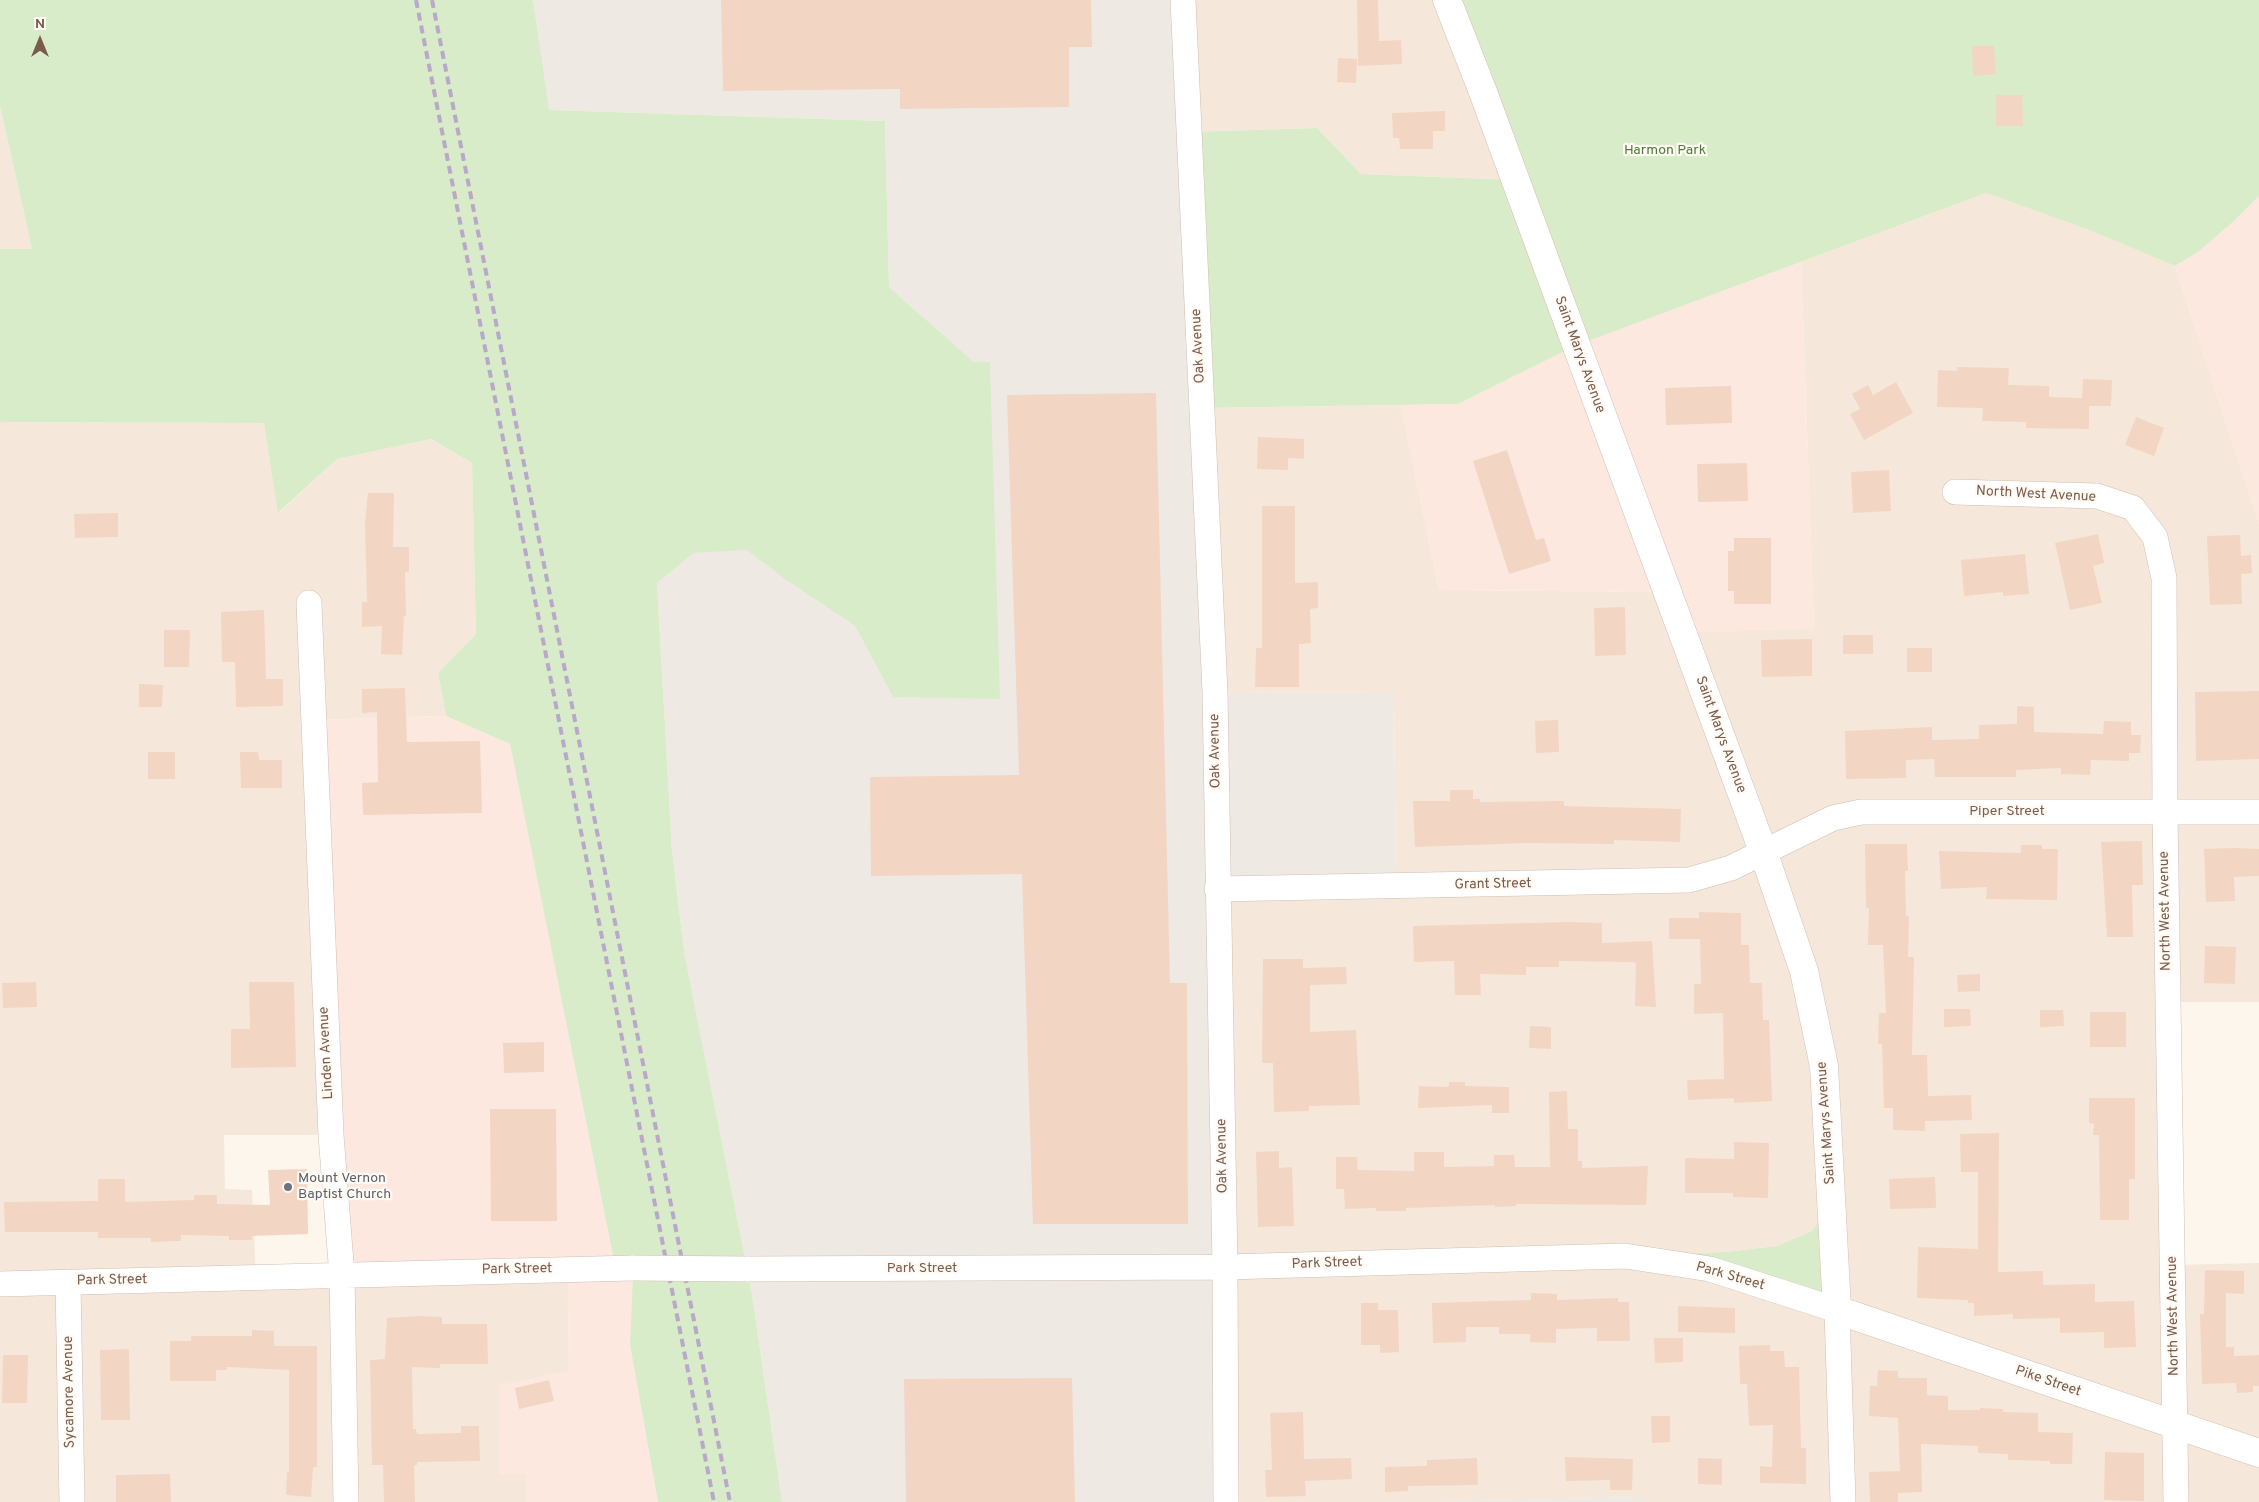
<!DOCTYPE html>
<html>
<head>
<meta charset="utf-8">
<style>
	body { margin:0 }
	#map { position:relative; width:2259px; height:1502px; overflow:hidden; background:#fdf6ec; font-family:Overpass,sans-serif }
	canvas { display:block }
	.north { position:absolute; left:15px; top:15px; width:50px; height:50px; -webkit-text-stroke:4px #fffaf3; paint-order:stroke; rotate:0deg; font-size:14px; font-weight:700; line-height:20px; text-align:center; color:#7a5c4d }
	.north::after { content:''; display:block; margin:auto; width:18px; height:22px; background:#7a5c4d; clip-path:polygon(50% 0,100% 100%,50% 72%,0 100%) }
</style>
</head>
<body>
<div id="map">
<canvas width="2259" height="1502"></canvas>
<div class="north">N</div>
</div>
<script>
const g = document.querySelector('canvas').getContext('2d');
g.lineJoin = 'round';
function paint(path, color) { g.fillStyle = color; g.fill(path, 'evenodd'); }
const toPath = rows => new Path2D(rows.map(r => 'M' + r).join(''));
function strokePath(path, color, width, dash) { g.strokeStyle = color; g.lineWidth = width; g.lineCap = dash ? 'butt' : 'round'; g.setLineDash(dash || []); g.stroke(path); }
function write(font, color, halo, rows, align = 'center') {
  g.font = font + ' Overpass,sans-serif'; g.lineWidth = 4.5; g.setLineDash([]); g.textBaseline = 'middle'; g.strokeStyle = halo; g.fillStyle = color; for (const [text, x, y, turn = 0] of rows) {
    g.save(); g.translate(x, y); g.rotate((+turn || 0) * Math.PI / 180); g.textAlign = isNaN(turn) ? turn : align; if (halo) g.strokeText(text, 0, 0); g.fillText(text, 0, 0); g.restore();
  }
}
paint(toPath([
	[1183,0,1447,0,1515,180,1361,174,1317,128,1189,132],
	[0,106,32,249,0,249],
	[1986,193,2089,230,2175,266,2259,524,2259,1002,2169,1002,2174,1265,2259,1263,2259,1502,1643,1502,1642,1497,1437,1502,1226,1502,1217,889,1396,885,1394,693,1215,692,1202,408,1401,405,1439,590,1667,592,1814,629,1801,262],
	[1832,1202,1837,1310,1629,1256,1726,1252,1777,1246,1812,1231],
	[0,422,264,423,279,513,337,459,431,439,472,463,476,634,438,673,446,716,312,720,331,1135,224,1135,225,1189,252,1190,256,1278,569,1269,568,1371,500,1474,527,1474,526,1502,0,1502]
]), '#f5e8da');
paint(toPath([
	[2259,196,2259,524,2175,266,2198,252,2234,221],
	[1801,262,1814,629,1682,633,1667,592,1439,590,1401,405,1458,404,1575,346],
	[446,716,510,744,609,1236,616,1268,633,1268,630,1345,658,1502,526,1502,527,1474,499,1474,500,1385,568,1371,569,1269,342,1276,312,720]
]), '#fde8e0');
paint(toPath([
	[533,0,1183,0,1215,692,1394,693,1396,885,1218,889,1226,1502,782,1502,752,1294,684,951,672,851,657,583,694,553,747,549,786,580,855,626,893,697,990,362,974,362,889,287,885,121,548,110],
	[1643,1497,1643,1502,1437,1502]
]), '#efe9e4');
paint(toPath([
	[0,0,533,0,549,110,885,121,889,287,974,362,990,362,1000,699,893,697,855,626,786,580,747,550,694,553,657,583,672,851,684,951,752,1294,782,1502,658,1502,630,1345,633,1269,616,1269,609,1236,510,744,446,716,438,673,476,634,472,463,431,439,337,459,278,513,264,423,0,422,0,249,32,249,0,106],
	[1447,0,2259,0,2259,196,2234,221,2198,252,2175,266,2089,230,1986,193,1575,346,1458,404,1202,408,1189,132,1317,128,1361,174,1515,180],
	[1832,1201,1837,1310,1625,1256,1726,1252,1777,1246,1812,1231]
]), '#d8ecc9');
paint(toPath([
	[721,0,1091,0,1092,47,1069,47,1069,107,900,109,900,89,723,91],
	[1357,0,1378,0,1379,41,1401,40,1402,64,1358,66],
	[1972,46,1994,46,1996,74,1973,76],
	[1338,58,1357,59,1356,83,1337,82],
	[1996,95,2022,95,2023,126,1996,126],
	[1445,111,1445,131,1433,131,1433,149,1400,149,1399,138,1393,138,1392,113],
	[1957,367,2009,368,2008,385,2049,386,2049,397,2082,398,2083,379,2112,380,2111,406,2089,406,2089,429,2026,428,2026,422,1982,421,1983,408,1937,407,1938,370,1957,371],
	[1896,382,1913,413,1864,440,1850,414,1860,409,1852,394,1868,385,1873,395],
	[1731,386,1732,423,1666,425,1665,388],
	[1156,393,1170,983,1187,983,1188,1224,1033,1224,1022,874,871,876,870,777,1019,775,1007,395],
	[2136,417,2164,428,2154,456,2125,445],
	[1258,437,1304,439,1304,459,1288,458,1288,470,1257,469],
	[1507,450,1536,540,1544,538,1551,561,1509,574,1473,461],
	[1747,463,1748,501,1698,502,1697,464],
	[1889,470,1891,511,1853,513,1851,472],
	[368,493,394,493,393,547,409,547,409,572,405,572,406,616,404,616,402,655,381,654,382,626,362,627,362,602,367,602,365,523],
	[1262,506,1295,506,1295,583,1318,582,1318,608,1310,609,1311,643,1299,644,1299,687,1255,687,1256,648,1262,648],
	[118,513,118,537,75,538,74,514],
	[2098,534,2104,563,2093,566,2102,603,2070,610,2055,543],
	[2240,535,2241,556,2251,555,2252,573,2241,574,2242,604,2210,605,2207,536],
	[1734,538,1771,538,1771,604,1734,604,1734,591,1728,591,1728,551,1734,551],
	[2025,554,2029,594,2003,596,2003,592,1964,596,1961,560],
	[1625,607,1626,655,1595,656,1594,608],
	[264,610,266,679,283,679,283,706,236,707,235,662,222,662,221,612],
	[164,630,190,630,189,667,164,667],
	[1843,635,1873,635,1873,654,1843,654],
	[1812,639,1812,676,1762,677,1761,640],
	[1907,648,1932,648,1932,672,1907,672],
	[139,684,163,685,162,707,139,707],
	[405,688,407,742,480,741,482,813,363,815,362,783,378,782,377,712,362,713,362,689],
	[2259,691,2259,759,2196,761,2195,692],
	[2017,706,2034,707,2034,732,2103,734,2104,721,2131,722,2131,735,2141,735,2140,753,2129,753,2129,761,2091,760,2090,775,2061,774,2061,768,2016,770,2016,777,1935,777,1934,759,1906,760,1906,778,1846,779,1845,731,1932,727,1932,740,1979,739,1979,725,2017,724],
	[1558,720,1559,752,1536,753,1535,721],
	[148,752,175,752,175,779,148,779],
	[240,752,258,752,259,760,282,760,282,788,241,788],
	[1450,790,1473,790,1473,799,1480,799,1480,802,1564,801,1564,806,1681,809,1680,842,1614,840,1614,844,1528,843,1415,847,1413,801,1450,801],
	[2142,841,2143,885,2132,885,2133,937,2107,937,2101,842],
	[1865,844,1907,844,1908,871,1905,871,1906,916,1909,916,1908,957,1914,957,1912,1055,1927,1055,1928,1096,1971,1095,1972,1120,1925,1121,1925,1131,1893,1130,1893,1108,1884,1108,1882,1044,1878,1044,1879,1013,1886,1013,1883,945,1868,945,1869,908,1866,908],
	[2021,845,2042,845,2042,849,2058,849,2057,900,1986,899,1987,887,1941,889,1939,851,2021,853],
	[2233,848,2259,849,2259,876,2234,877,2235,901,2206,902,2204,849],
	[1699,912,1741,913,1741,945,1749,945,1750,983,1762,983,1763,1020,1769,1020,1772,1101,1734,1103,1734,1098,1688,1100,1687,1080,1724,1079,1723,1013,1694,1014,1694,984,1701,984,1700,939,1669,939,1669,918,1699,918],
	[1571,922,1602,923,1602,943,1652,941,1656,1007,1635,1006,1636,963,1632,962,1559,961,1559,967,1526,967,1526,975,1480,974,1481,995,1455,995,1454,961,1414,962,1413,926],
	[2205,946,2236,947,2235,984,2204,983],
	[1263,959,1303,959,1303,968,1346,967,1347,984,1310,985,1310,1032,1356,1030,1360,1105,1309,1106,1309,1111,1274,1112,1273,1063,1262,1063],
	[1980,974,1980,991,1958,992,1957,975],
	[36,982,37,1007,3,1008,2,983],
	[249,982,294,982,296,1067,231,1068,231,1029,250,1029],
	[1944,1009,1970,1009,1971,1026,1944,1027],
	[2040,1010,2063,1010,2064,1026,2040,1027],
	[2090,1012,2126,1012,2126,1047,2090,1047],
	[1530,1026,1551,1027,1551,1049,1529,1048],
	[544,1042,544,1072,504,1073,503,1043],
	[1449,1082,1465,1082,1465,1086,1509,1087,1509,1113,1492,1113,1492,1105,1418,1108,1419,1086,1449,1087],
	[1567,1091,1568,1129,1578,1129,1578,1161,1582,1161,1582,1168,1648,1166,1646,1205,1516,1204,1516,1206,1495,1207,1495,1205,1406,1208,1406,1211,1376,1211,1376,1208,1345,1209,1344,1189,1336,1189,1336,1157,1357,1157,1358,1170,1414,1171,1414,1152,1444,1152,1444,1167,1494,1166,1494,1155,1514,1155,1515,1167,1550,1167,1549,1092],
	[2089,1098,2135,1098,2135,1179,2129,1179,2129,1220,2100,1220,2099,1135,2093,1135,2094,1124,2089,1123],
	[490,1109,556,1109,557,1221,491,1221],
	[1999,1133,1998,1272,2043,1271,2043,1285,2095,1284,2095,1302,2134,1301,2136,1347,2104,1348,2104,1332,2060,1333,2060,1318,2013,1319,2013,1314,1974,1316,1974,1303,1968,1303,1968,1300,1917,1298,1918,1247,1978,1249,1978,1172,1961,1172,1960,1134],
	[1734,1142,1769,1143,1768,1198,1733,1197,1733,1193,1685,1193,1685,1158,1734,1159],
	[1279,1151,1279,1168,1292,1167,1294,1226,1258,1227,1256,1152],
	[307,1169,308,1234,252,1236,252,1240,229,1240,229,1236,181,1235,181,1241,151,1242,151,1238,98,1238,98,1232,5,1232,4,1202,98,1201,98,1179,125,1179,125,1202,194,1200,194,1195,217,1195,217,1204,270,1205,268,1170],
	[1935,1177,1936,1208,1890,1209,1889,1179],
	[2205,1270,2244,1271,2244,1294,2226,1293,2226,1347,2234,1347,2234,1356,2259,1355,2259,1386,2253,1386,2253,1392,2237,1393,2236,1383,2202,1384,2200,1314,2204,1314],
	[1531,1293,1557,1294,1557,1300,1618,1298,1618,1302,1629,1302,1630,1341,1597,1341,1597,1328,1556,1329,1556,1343,1530,1342,1530,1334,1499,1334,1499,1327,1466,1327,1466,1342,1433,1343,1432,1303,1531,1300],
	[1361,1303,1378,1303,1378,1310,1398,1310,1399,1352,1380,1353,1380,1345,1361,1345],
	[1678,1306,1735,1308,1735,1333,1678,1332],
	[419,1316,442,1317,442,1324,487,1324,488,1364,440,1364,440,1368,412,1367,413,1429,416,1429,417,1434,461,1433,461,1426,479,1426,480,1461,417,1462,417,1465,414,1465,415,1502,384,1502,383,1465,372,1465,370,1360,385,1359,387,1318],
	[252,1330,274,1331,274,1346,317,1346,317,1467,313,1467,311,1497,286,1495,287,1472,289,1472,289,1370,227,1367,227,1370,216,1370,216,1381,170,1381,170,1341,191,1341,191,1336,252,1336],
	[1654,1338,1683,1338,1683,1362,1655,1363],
	[1770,1345,1770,1351,1784,1351,1785,1367,1799,1367,1801,1448,1806,1448,1806,1484,1760,1483,1760,1466,1772,1467,1773,1425,1749,1426,1747,1384,1740,1384,1739,1346],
	[129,1349,130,1420,101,1420,100,1350],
	[3,1355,28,1355,27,1403,2,1403],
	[1878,1370,1898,1371,1898,1378,1927,1378,1927,1395,1948,1396,1948,1410,1980,1410,1980,1408,2003,1409,2003,1412,2038,1413,2038,1432,2073,1433,2072,1464,2050,1464,2050,1461,2008,1460,2008,1454,1978,1453,1978,1446,1921,1444,1922,1492,1898,1493,1898,1502,1870,1502,1869,1472,1900,1471,1898,1418,1869,1416,1870,1386,1877,1386],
	[1072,1378,1075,1502,906,1502,904,1379],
	[549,1380,554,1401,519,1409,515,1388],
	[1303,1412,1304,1459,1351,1458,1352,1479,1305,1481,1306,1496,1266,1497,1265,1470,1272,1470,1270,1413],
	[1651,1416,1670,1416,1670,1442,1652,1443],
	[2105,1452,2144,1453,2144,1501,2104,1500],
	[1565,1457,1633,1459,1632,1490,1610,1490,1610,1480,1566,1481],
	[1477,1458,1478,1485,1408,1486,1408,1491,1385,1492,1385,1467,1427,1466,1427,1460],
	[1698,1458,1722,1459,1722,1485,1698,1484],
	[170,1474,171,1502,116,1502,116,1475]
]), '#f3d5c3');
const street = toPath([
	[1183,0,1215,692,1225,1267,1226,1502],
	[1955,492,2097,496,2133,508,2155,537,2164,578,2165,812,2176,1502],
	[309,603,331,1135,342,1276,346,1502],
	[1217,889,1689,880,1731,868,1833,818,1861,812,2259,812],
	[746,1269,1225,1267,1625,1256,1710,1269,1837,1310,1843,1502],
	[68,1282,72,1502],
	[0,1284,633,1268]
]);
const secondary = toPath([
	[1447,0,1483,92,1763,851,1804,971,1824,1066,1837,1310,2259,1453]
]);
strokePath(street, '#d1beb0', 26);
strokePath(secondary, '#d6c0b0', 29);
strokePath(street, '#fff', 25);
strokePath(secondary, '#fff', 28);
strokePath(toPath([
	[416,0,714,1502],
	[432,0,730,1502]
]), '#b9a8c9', 4, [8, 5]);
const streetBridge = toPath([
	[633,1268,746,1269]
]);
strokePath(streetBridge, '#d1beb0', 26, []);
strokePath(streetBridge, '#fff', 25);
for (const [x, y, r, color] of [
	[288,1187,5,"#6b7280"]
]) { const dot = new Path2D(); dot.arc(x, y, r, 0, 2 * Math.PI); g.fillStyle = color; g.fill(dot); strokePath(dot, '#fffaf3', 2); }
write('14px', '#537a41', '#fffaf3', [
	["Harmon Park",1665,151]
]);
write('14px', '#7a5c4d', '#fffaf3', [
	["Oak Avenue",1199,346,-93],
	["Saint Marys Avenue",1579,355,70],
	["North West Avenue",2036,495,3],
	["Saint Marys Avenue",1720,735,70],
	["Oak Avenue",1216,751,-91],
	["Piper Street",2007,812],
	["Grant Street",1493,885,-1],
	["North West Avenue",2166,911,-91],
	["Linden Avenue",327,1053,-93],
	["Saint Marys Avenue",1827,1123,-94],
	["Oak Avenue",1223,1156,-91],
	["Park Street",1327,1264,-2],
	["Park Street",922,1269],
	["Park Street",517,1270,-1],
	["Park Street",1730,1277,16],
	["Park Street",112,1281,-1],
	["North West Avenue",2174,1316,-91],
	["Pike Street",2048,1382,19],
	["Sycamore Avenue",70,1392,-91]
]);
write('14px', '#5b616d', '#fffaf3', [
	["Mount Vernon",298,1179],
	["Baptist Church",298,1195]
], 'left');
</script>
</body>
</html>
